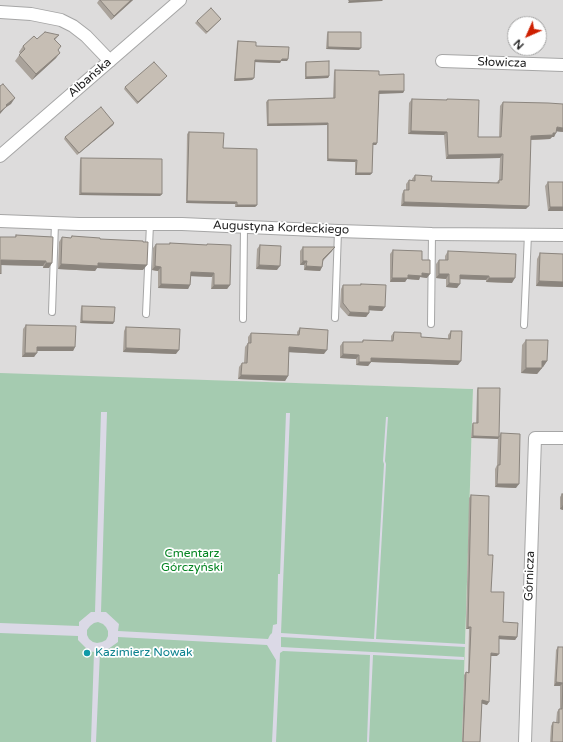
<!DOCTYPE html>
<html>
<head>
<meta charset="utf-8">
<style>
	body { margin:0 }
	#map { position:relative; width:563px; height:742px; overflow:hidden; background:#f1eee5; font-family:"Varela Round",sans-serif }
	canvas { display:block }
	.north { position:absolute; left:507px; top:16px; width:40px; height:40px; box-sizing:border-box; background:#fff; border:1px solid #a5a5a5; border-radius:50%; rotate:225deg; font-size:11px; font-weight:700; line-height:16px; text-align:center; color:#1f1f1f }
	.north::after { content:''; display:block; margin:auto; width:14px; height:18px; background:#ce1f00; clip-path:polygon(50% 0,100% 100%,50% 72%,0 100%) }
</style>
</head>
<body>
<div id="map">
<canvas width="563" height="742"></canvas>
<div class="north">N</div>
</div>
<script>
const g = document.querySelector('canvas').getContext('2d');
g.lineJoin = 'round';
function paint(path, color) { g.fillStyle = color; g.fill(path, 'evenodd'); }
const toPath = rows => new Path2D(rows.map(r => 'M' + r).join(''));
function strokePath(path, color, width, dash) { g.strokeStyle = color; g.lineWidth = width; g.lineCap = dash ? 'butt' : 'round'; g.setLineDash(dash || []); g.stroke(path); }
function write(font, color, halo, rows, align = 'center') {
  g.font = font + ' "Varela Round",sans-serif'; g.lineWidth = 3.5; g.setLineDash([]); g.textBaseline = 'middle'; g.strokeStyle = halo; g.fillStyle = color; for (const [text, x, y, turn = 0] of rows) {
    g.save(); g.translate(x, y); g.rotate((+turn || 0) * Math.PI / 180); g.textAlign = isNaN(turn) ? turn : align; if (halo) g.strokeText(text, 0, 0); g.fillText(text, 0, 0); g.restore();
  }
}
paint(toPath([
	[0,0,563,0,563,742,462,742,473,389,0,374],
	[515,24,539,24,539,48,515,48]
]), '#dddcdc');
paint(toPath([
	[0,373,473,389,462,742,0,742]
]), '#a5cbb0');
paint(toPath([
	[101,412,107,412,101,612,106,612,119,624,118,631,268,639,270,635,272,633,273,625,277,624,278,574,280,574,286,413,290,413,281,633,374,639,384,464,383,461,386,417,388,417,385,461,386,464,376,639,465,644,465,647,281,637,281,647,464,657,464,660,373,655,369,742,367,742,370,655,283,651,280,653,276,742,272,742,276,660,267,645,118,637,118,642,104,652,100,652,96,742,91,742,94,652,89,651,78,640,78,636,0,633,0,623,79,626,79,622,91,612,95,612],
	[98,622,103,624,106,627,108,631,108,636,106,640,102,642,97,643,93,642,89,639,87,635,87,630,90,626,94,623]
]), '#dbd9e6');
const service = toPath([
	[52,312,55,223],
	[146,314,150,224],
	[335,318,338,231],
	[243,319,244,227],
	[431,324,432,234],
	[524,325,528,234]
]);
const minor = toPath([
	[0,12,31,14,61,20,73,26,86,36,110,61],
	[442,61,563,65],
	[0,156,180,0],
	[0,221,79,224,182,224,338,231,432,234,563,235],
	[525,742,535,438,563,438]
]);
strokePath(service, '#a6a6a6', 8);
strokePath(minor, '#a6a6a6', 14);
strokePath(service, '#fff', 6);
strokePath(minor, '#fff', 12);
paint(toPath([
	[99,0,133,0,111,20,97,3],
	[221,19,206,34,195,23,197,21],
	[328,32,359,50,326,49,327,34],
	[59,35,55,40,61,46,58,50,56,58,32,80,15,61,20,54,19,52,23,46,37,39],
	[238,41,256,46,288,59,287,61,281,61,280,63,255,62,254,78,252,80,234,81,237,43],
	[306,62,329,76,328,78,305,79,305,64],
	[335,70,379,75,404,91,403,93,379,93,377,143,376,145,373,145,372,173,370,175,355,175,355,162,327,161,327,125,267,126,266,102,268,100,333,98,334,72],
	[165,78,137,104,124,89,125,87],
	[412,99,446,100,447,99,478,137,499,137,500,106,503,102,563,132,556,131,554,137,552,137,550,139,531,140,526,209,401,206,402,194,404,190,406,190,406,184,409,180,412,180,412,179,415,175,431,181,496,183,499,180,500,158,446,159,444,135,408,134,409,103],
	[114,123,113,125,77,155,64,139,65,137],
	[189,132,223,148,257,205,255,207,235,207,235,204,186,203,187,134],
	[81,158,162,194,160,196,79,195,80,160],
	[548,182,563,211,548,211,545,186],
	[16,235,53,237,49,268,43,268,43,266,1,265,0,237,15,237],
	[72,236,100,239,143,270,97,268,95,271,58,269,59,242,62,237,71,238],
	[170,243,207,245,207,244,230,285,227,289,211,289,212,277,191,276,190,285,188,289,158,288,158,271,152,270,153,248,156,244,169,244],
	[260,245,277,270,256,269,257,249],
	[303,247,332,251,323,261,322,267,320,271,304,270,304,265,300,265,300,251],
	[393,250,422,260,427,278,420,277,419,280,407,279,405,282,390,282,390,254],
	[448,251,512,283,486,282,486,280,460,279,457,288,446,287,446,279,436,278,436,264,439,260,445,260,445,256],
	[540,253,563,254,563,287,536,286,537,259],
	[361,284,385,307,382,311,369,310,369,313,366,317,348,316,340,307,341,289,343,285,360,285],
	[82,306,113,324,80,323,81,308],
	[26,325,75,347,73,351,37,351,34,357,22,357,23,329],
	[126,327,176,354,123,352,124,331],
	[300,328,324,354,289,352,288,376,285,381,238,379,239,367,242,363,244,363,245,347,248,343,248,337,251,333,297,335,297,332],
	[451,331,458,365,371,362,368,366,356,365,356,359,340,358,340,346,343,342,362,342,363,340,391,341,391,336,394,332,421,337,448,339,448,335],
	[526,340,547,361,543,367,542,367,542,368,537,374,521,373,522,345],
	[478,388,499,436,501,433,516,488,495,487,495,469,497,465,498,438,471,438,472,425,473,423,476,423,477,390],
	[562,494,563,494,563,510,560,509,560,497],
	[471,495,488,555,491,592,503,622,517,637,515,640,499,639,497,656,491,656,487,705,482,703,480,742,462,742,464,675,466,672,468,673,469,629,466,629,469,498],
	[563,627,563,742,550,742,551,726,553,722,556,723,557,712,559,709,560,709,560,686,554,686,556,650,558,647,563,647]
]), '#aaa39b');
paint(toPath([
	[131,0,133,0,111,20,114,16],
	[369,0,383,0,382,1,348,3,349,1],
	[328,47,361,48,359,50,326,49],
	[60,53,56,58,32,80,36,74],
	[282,59,288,59,287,61,281,61,280,63,254,62,255,60],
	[167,76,165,78,137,104,138,102],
	[329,76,328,78,305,79,306,77],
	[254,78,252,80,234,81,235,79],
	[379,91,404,91,403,93,378,94],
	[15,98,11,104,5,108,0,114,0,112,6,105],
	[114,123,113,125,77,155,79,153],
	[328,123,327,125,267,126,268,124],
	[557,127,563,128,563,132,554,131],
	[411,131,447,132,444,135,408,134],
	[553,133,556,133,554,137,552,137,550,139,528,140,531,136],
	[373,143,377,143,376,145,371,145],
	[503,154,500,158,446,159,448,155],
	[328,159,357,160,355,162,327,161],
	[356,173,372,173,370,175,355,175],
	[81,193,162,194,160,196,79,195],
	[187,201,237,202,235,204,186,203],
	[404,202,529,206,526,209,401,206],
	[237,205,257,205,255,207,235,207],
	[550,207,563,207,563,211,548,211],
	[335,247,332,251,320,263,323,259],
	[1,260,46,261,43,266,0,265],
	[303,261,307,261,304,265,300,265],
	[46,263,52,263,49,268,43,268],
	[98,263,147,265,143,270,97,268,95,271,58,269,61,264],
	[259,265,280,266,277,270,256,269],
	[155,266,161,267,158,271,152,270],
	[306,266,322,267,320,271,304,270],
	[191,272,214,273,212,277,188,276],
	[422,273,430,274,427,278,420,277,419,280,407,279,405,282,390,282,392,278],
	[439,274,449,274,446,279,436,278],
	[460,275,489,276,486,280,457,279],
	[489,278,515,278,512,283,486,282],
	[539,281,563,282,563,287,536,286],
	[449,283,460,284,457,288,446,287],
	[161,284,190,285,188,289,158,288],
	[214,285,230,285,227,289,211,289],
	[369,306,385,307,382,311,366,310],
	[350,312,369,313,366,317,348,316],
	[82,321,114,322,113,324,80,323],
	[37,347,75,347,73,351,34,351],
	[289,347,327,350,324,354,286,352],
	[126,348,179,350,176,354,123,352],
	[25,353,37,353,34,357,22,357],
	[343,354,359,355,356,359,340,358],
	[371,358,461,361,458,365,371,362,368,366,356,365,359,362],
	[542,361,547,361,543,367,538,366],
	[526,368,542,368,537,374,521,373],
	[241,375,288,376,285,381,238,379],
	[473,436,499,437,498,439,471,438],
	[497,484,519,484,516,488,495,487],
	[562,506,563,506,563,510,560,509],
	[468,627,471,627,469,629,466,629],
	[499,636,517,637,515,640,497,639],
	[491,653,499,654,497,656,489,656],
	[556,682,563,683,560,686,554,686],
	[482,700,489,702,487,705,480,703]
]), '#8b857e');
const building = toPath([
	[100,0,131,0,114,16,100,0],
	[349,0,369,0,349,1,349,0],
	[211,8,221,19,207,32,197,21,211,8],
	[45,32,59,35,54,39,61,46,58,50,60,53,36,74,19,55,25,49,23,46,34,36,37,39,45,32],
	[328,32,361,32,361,48,328,47,328,32],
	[238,41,256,42,256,46,289,47,288,59,282,59,281,61,255,60,254,78,235,79,238,41],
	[329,61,329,76,306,77,306,62,329,61],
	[154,62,167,76,138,102,125,87,154,62],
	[335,70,379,71,379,75,404,74,404,91,379,91,377,143,373,143,372,173,356,173,357,160,328,159,328,123,268,124,268,100,335,98,335,70],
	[3,84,15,98,6,105,7,106,0,112,0,86,3,84],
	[412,99,447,100,447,99,479,100,478,137,501,137,503,102,548,103,563,104,563,128,557,127,556,133,553,133,553,135,531,136,529,206,404,202,404,190,409,190,409,180,415,181,415,175,432,176,431,181,499,183,499,180,502,180,503,154,448,155,447,132,411,131,412,99],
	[101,107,114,123,79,153,65,137,101,107],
	[189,132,224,133,223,148,257,149,257,205,237,205,237,202,187,201,189,132],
	[81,158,162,159,162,194,81,193,81,158],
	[548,182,563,182,563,207,550,207,548,182],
	[16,235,53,237,52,263,46,263,46,261,1,260,1,274,0,273,0,237,16,237,16,235],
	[72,236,100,238,100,239,143,241,143,242,148,242,147,265,98,263,98,266,61,264,62,237,71,238,72,236],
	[170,243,207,245,207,244,231,245,230,285,214,285,214,273,191,272,190,285,161,284,161,267,155,266,156,244,170,244,170,243],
	[260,245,281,246,280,266,259,265,260,245],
	[303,247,335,247,323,259,322,267,306,266,307,261,303,261,303,247],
	[393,250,422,251,422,260,430,260,430,274,422,273,422,276,408,275,408,278,392,278,393,250],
	[448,251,516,254,515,278,489,278,489,276,460,275,460,284,449,283,449,274,439,274,439,260,448,260,448,251],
	[540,253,563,254,563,282,539,281,540,253],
	[361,284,386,285,385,307,369,306,369,313,350,312,343,303,343,285,361,285,361,284],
	[82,306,115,307,114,322,82,321,82,306],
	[26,325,76,326,75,347,37,347,37,353,25,353,26,325],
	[126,327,180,329,179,350,126,348,126,327],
	[300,328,328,330,327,350,289,347,288,376,241,375,242,363,247,363,248,343,251,343,251,333,299,335,300,328],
	[451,331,462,331,461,361,371,358,371,362,359,362,359,355,343,354,343,342,363,342,363,340,393,341,394,332,421,333,421,337,450,339,451,331],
	[526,340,548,340,547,361,542,361,542,368,526,368,526,340],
	[478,388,500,388,499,437,473,436,473,423,478,423,478,388],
	[501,433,520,434,519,484,497,484,498,465,500,465,501,433],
	[562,494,563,494,563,506,562,506,562,494],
	[471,495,489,496,488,555,493,555,491,592,504,592,503,622,518,623,517,637,499,636,499,654,491,653,489,702,482,700,480,742,463,742,466,672,469,673,471,627,468,627,471,495],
	[558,647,563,647,563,742,552,742,553,722,559,723,559,709,562,709,563,683,556,682,558,647]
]);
paint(building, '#c6beb4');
strokePath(building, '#8b857e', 1);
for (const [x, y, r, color] of [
	[87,653,4,"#0f9aa8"]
]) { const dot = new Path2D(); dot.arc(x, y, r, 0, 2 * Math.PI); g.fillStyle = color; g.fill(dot); strokePath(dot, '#fff', 1.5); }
write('12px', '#1f1f1f', '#fff', [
	["Słowicza",502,63,2],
	["Albańska",90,78,-41],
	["Augustyna Kordeckiego",281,228,2],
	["Górnicza",530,576,-88]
]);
write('12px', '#058523', '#fff', [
	["Cmentarz",192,554],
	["Górczyński",192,568]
]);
write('12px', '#0d838f', '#fff', [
	["Kazimierz Nowak",95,653]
], 'left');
</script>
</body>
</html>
